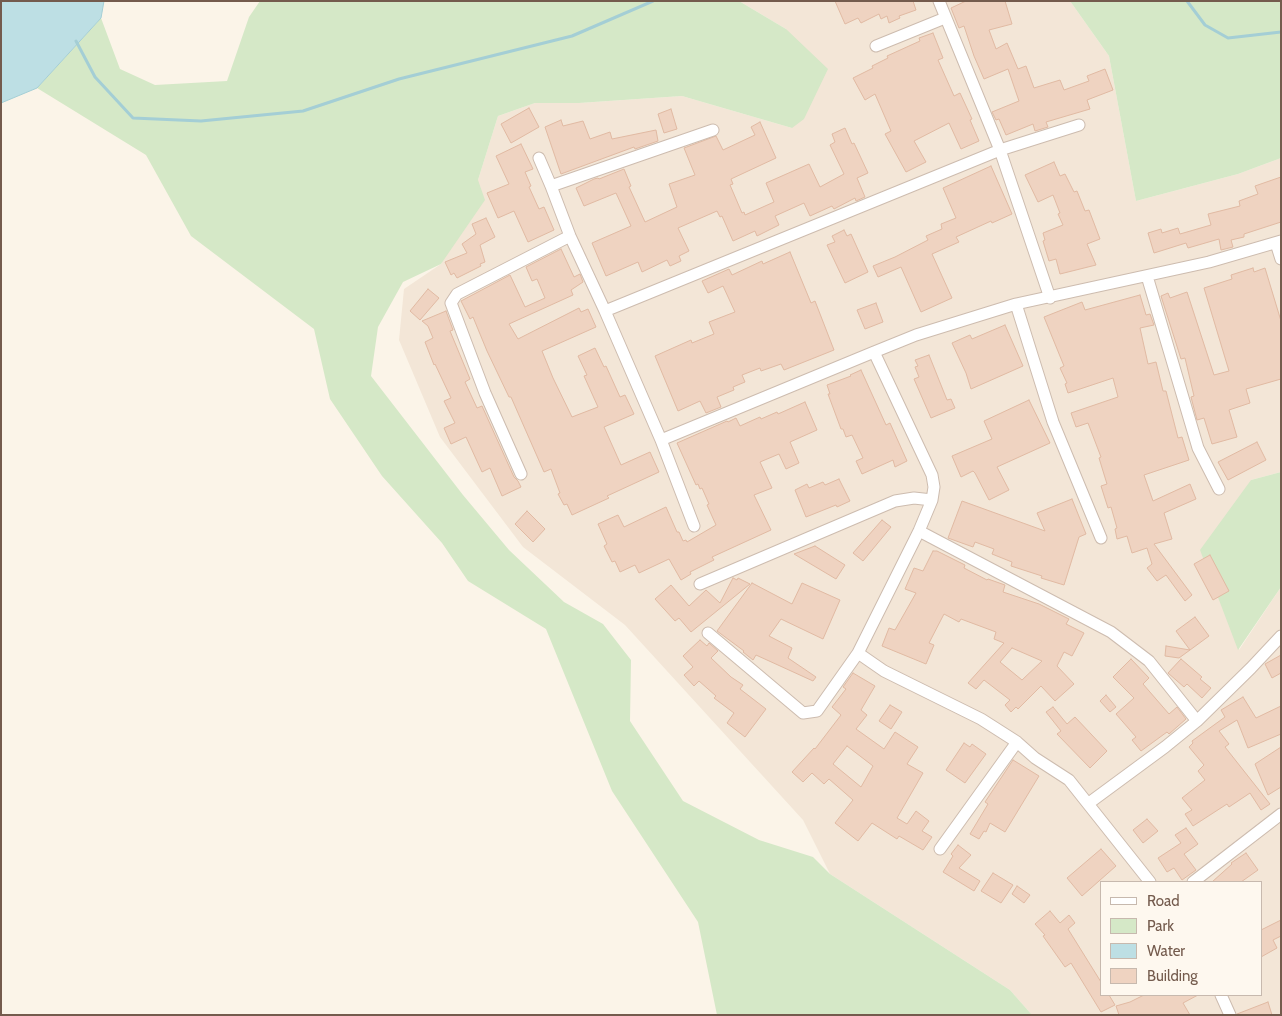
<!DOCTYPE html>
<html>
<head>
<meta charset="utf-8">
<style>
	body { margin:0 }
	#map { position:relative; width:1282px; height:1016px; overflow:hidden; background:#fbf4e8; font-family:Cabin,sans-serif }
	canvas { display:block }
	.frame { position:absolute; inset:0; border:2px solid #745b4d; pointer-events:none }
	.legend { position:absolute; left:1100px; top:881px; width:162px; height:115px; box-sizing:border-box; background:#fef8ef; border:1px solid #c7b9ae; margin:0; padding:6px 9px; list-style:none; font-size:15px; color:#745b4d }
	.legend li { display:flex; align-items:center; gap:10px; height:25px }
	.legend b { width:25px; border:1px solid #c7b9ae }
</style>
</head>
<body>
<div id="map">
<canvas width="1282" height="1016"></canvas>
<div class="frame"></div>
<ul class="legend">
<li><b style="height:6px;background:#fff"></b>Road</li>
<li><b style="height:14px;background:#d5e8c7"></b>Park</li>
<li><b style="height:14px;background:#bddfe4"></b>Water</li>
<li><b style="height:14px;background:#efd3c1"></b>Building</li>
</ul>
</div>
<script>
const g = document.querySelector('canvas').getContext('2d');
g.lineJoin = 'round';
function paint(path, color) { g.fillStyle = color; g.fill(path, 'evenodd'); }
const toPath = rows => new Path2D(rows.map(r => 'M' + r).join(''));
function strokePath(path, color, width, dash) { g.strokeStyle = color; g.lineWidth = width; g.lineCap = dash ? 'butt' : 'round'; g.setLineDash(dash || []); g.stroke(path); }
paint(toPath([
	[739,1,1070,1,1109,56,1136,201,1238,174,1281,158,1281,472,1251,480,1239,650,1281,587,1281,1015,1032,1015,1010,990,830,874,803,820,625,625,523,547,440,437,399,340,404,289,441,264,478,180,498,116,535,103,579,103,682,96,792,128,786,29],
	[1101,882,1261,882,1261,995,1101,995]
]), '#f3e6d7');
paint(toPath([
	[260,1,739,1,786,29,828,69,804,119,792,128,682,96,579,103,535,103,498,116,478,180,485,200,441,264,403,282,378,327,371,376,463,495,509,550,564,602,603,624,631,660,630,721,683,801,759,840,813,857,830,874,1010,990,1032,1015,717,1015,698,922,612,791,546,629,468,581,442,543,382,476,330,399,314,329,191,236,146,155,37,88,101,18,120,69,155,85,227,81,249,17],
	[1070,1,1281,1,1281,158,1238,174,1136,201,1109,56],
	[1281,472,1281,587,1238,650,1200,550,1251,480]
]), '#d5e8c7');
const water = toPath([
	[1,1,104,1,101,18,37,88,1,103,1,1]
]);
paint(water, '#bddfe4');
strokePath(water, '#a4ced5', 1);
strokePath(toPath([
	[1187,1,1205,25,1228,38,1281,32],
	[76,41,95,77,133,118,201,121,303,111,399,79,572,36,653,1]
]), '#a4ced5', 3);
const building = toPath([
	[835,1,913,1,916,10,899,16,900,18,889,23,887,16,881,19,879,14,861,23,858,18,845,24,835,1],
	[966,1,1005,1,1012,24,989,30,996,49,1007,43,1018,69,1026,66,1034,88,1060,80,1064,90,1089,81,1087,76,1105,69,1113,90,1087,100,1090,109,1046,122,1048,127,1035,131,1033,124,1006,135,999,119,996,120,992,112,1019,101,1008,69,984,79,974,56,964,26,959,28,951,8,966,1],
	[933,33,943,58,938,60,954,96,960,93,972,119,970,120,979,141,961,149,949,123,914,141,926,162,906,172,885,134,891,131,875,94,865,100,853,78,873,68,872,66,888,58,887,56,920,41,919,38,933,33],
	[529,108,539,127,511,143,501,124,529,108],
	[671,109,677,129,664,133,658,114,671,109],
	[561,120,563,126,583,121,590,139,610,132,612,139,656,130,658,141,635,149,634,147,561,174,545,127,561,120],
	[760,122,776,158,731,179,733,184,730,185,742,213,744,212,745,215,774,202,766,183,809,164,820,187,844,174,830,145,835,142,832,134,845,128,852,144,854,143,868,173,857,178,865,197,856,201,855,198,834,209,832,206,810,216,804,203,775,216,779,225,757,236,755,231,733,241,722,216,720,217,717,211,678,228,689,251,679,256,681,261,670,266,667,260,642,272,638,262,606,276,592,243,631,226,616,193,584,206,576,188,594,179,598,178,599,179,624,169,631,186,629,187,645,222,677,207,669,184,695,175,684,148,716,136,723,150,755,135,751,127,760,122],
	[521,144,533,169,525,172,531,186,529,187,539,209,544,207,554,230,528,242,514,211,498,218,487,193,509,184,496,156,521,144],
	[1054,162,1060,176,1065,174,1074,192,1077,191,1085,211,1089,210,1100,239,1087,244,1096,265,1060,274,1056,259,1049,261,1043,241,1045,240,1043,233,1063,225,1058,214,1060,213,1053,195,1038,202,1025,175,1054,162],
	[991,166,1012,214,992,223,991,221,956,237,959,242,932,254,952,298,921,312,901,267,878,277,873,266,895,257,928,240,926,236,942,229,941,224,956,218,943,188,991,166],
	[1281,177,1281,222,1244,234,1244,237,1231,240,1233,247,1221,250,1219,239,1188,248,1186,243,1154,253,1148,233,1161,229,1162,233,1178,228,1180,234,1211,225,1208,214,1240,206,1239,201,1258,194,1255,186,1281,177],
	[486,218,495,237,480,245,485,262,480,264,481,266,457,278,454,273,451,275,445,262,467,253,462,244,476,234,472,224,486,218],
	[844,230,847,236,851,234,868,272,845,283,827,245,835,242,832,236,844,230],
	[561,249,574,277,580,274,583,282,571,290,573,295,509,324,518,339,579,308,581,312,588,309,596,327,542,351,553,378,572,417,598,407,584,376,587,375,578,356,595,348,604,367,606,366,620,397,625,395,634,414,604,427,621,465,650,452,659,472,607,496,609,498,572,515,567,504,564,505,558,494,560,493,551,469,544,472,511,397,509,397,487,351,473,317,470,319,461,301,510,275,525,307,545,298,537,279,532,281,526,267,561,249],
	[790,252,811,303,815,301,834,350,784,370,781,364,761,371,760,368,742,375,745,382,733,387,734,390,717,397,721,407,706,413,700,401,678,411,655,356,691,340,692,343,714,334,709,322,735,312,723,286,708,293,702,281,729,269,732,275,762,261,763,264,790,252],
	[1253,268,1254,272,1265,268,1281,321,1281,379,1246,389,1250,403,1229,410,1237,437,1212,444,1204,418,1197,420,1191,397,1194,396,1185,358,1181,359,1161,296,1168,293,1170,298,1187,292,1214,375,1229,371,1204,288,1232,279,1231,275,1253,268],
	[428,289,439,298,420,320,410,311,428,289],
	[1140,295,1146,315,1150,314,1154,325,1140,328,1148,364,1156,362,1163,391,1166,391,1178,438,1182,437,1189,460,1144,475,1153,501,1190,484,1196,499,1164,513,1172,539,1154,544,1192,595,1185,601,1166,575,1157,581,1147,568,1152,564,1147,548,1132,553,1127,536,1117,539,1115,529,1117,528,1111,507,1108,508,1101,486,1107,484,1099,458,1101,457,1088,423,1076,427,1071,413,1118,397,1113,378,1068,393,1065,384,1067,383,1060,368,1064,366,1044,317,1082,302,1085,310,1140,295],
	[876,303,883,322,865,329,857,310,876,303],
	[446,311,453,330,450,331,470,379,465,382,477,408,482,406,514,477,518,481,521,487,502,496,490,468,482,472,466,437,451,444,444,428,455,423,444,401,451,398,435,364,434,365,425,342,433,338,428,326,422,321,446,311],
	[1005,325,1023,366,971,389,966,373,952,343,970,335,972,339,1005,325],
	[929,355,947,400,951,399,955,408,931,418,914,379,919,377,915,367,918,366,915,360,929,355],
	[861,370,886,425,890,423,907,461,895,467,893,460,862,474,856,461,863,458,852,435,846,437,843,429,841,429,828,394,830,394,827,385,851,376,850,375,861,370],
	[1029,400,1050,443,997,467,1009,490,989,500,975,473,973,471,961,477,952,456,992,439,984,421,1029,400],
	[805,402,817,430,790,442,799,463,786,469,779,454,760,462,772,488,754,495,771,530,712,557,714,560,690,572,691,574,681,580,669,559,639,573,635,565,620,572,615,561,612,562,604,546,607,544,598,524,618,515,624,527,666,507,677,532,679,532,683,541,686,540,687,542,716,525,707,505,709,504,702,488,700,489,698,484,696,485,677,443,727,421,728,422,736,418,740,426,760,417,761,419,777,412,778,414,805,402],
	[1257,442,1266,460,1228,480,1218,462,1257,442],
	[839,479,850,501,837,507,836,505,806,517,795,490,807,484,809,488,823,482,825,485,839,479],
	[1072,499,1086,534,1079,537,1064,585,1041,578,1042,576,1011,566,1012,562,992,554,994,549,975,542,973,547,948,538,962,501,1045,531,1037,513,1072,499],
	[527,511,545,529,533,542,515,524,527,511],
	[882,520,891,527,863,561,853,553,882,520],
	[815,546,845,565,836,579,794,554,815,546],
	[933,551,937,551,965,565,964,568,987,580,988,579,1005,585,1003,592,1039,604,1069,619,1066,624,1084,633,1072,656,1064,652,1057,666,1074,684,1055,701,1041,686,1018,709,1016,707,1011,712,1005,705,1010,700,984,680,976,689,968,683,1004,643,994,639,996,632,961,619,959,622,944,614,929,643,934,645,926,664,882,646,889,628,895,630,916,593,905,589,914,568,923,571,933,551],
	[1012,648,1042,661,1022,680,1000,662,1012,648],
	[1210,555,1229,591,1213,600,1194,564,1210,555],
	[733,578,737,580,738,578,750,584,691,632,679,618,675,621,655,599,671,585,689,606,706,590,720,603,733,578],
	[752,583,792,604,802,583,840,600,823,639,781,619,769,636,792,648,788,658,816,677,813,681,756,655,753,660,743,652,744,651,717,631,752,583],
	[1195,617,1209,636,1190,650,1176,631,1195,617],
	[700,640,707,646,709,643,718,651,711,658,731,677,743,685,740,689,766,709,745,737,727,723,734,713,714,698,716,696,699,681,694,686,684,675,693,667,683,656,700,640],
	[1166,646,1190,650,1179,658,1165,656,1166,646],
	[1281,655,1281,673,1272,678,1265,664,1281,655],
	[1131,659,1149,678,1143,684,1169,714,1177,707,1186,719,1169,734,1167,732,1141,751,1132,740,1136,737,1116,714,1134,698,1113,677,1131,659],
	[1181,659,1202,677,1200,679,1211,688,1202,698,1187,684,1184,687,1168,673,1181,659],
	[853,673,875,686,861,710,867,715,856,729,884,749,895,732,918,747,907,764,923,773,897,818,907,824,916,811,929,821,922,831,932,837,923,850,899,836,897,839,872,823,858,841,835,823,853,800,829,779,824,784,812,773,803,782,792,772,814,748,815,749,841,715,832,707,846,689,843,687,853,673],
	[847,746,873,766,861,787,833,764,847,746],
	[1106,695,1116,707,1110,712,1100,701,1106,695],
	[1243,697,1256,718,1281,706,1281,734,1248,748,1237,720,1219,731,1229,744,1225,747,1270,804,1261,810,1250,793,1229,807,1227,804,1193,826,1185,814,1192,810,1182,798,1205,780,1198,771,1204,765,1189,747,1193,743,1192,741,1225,717,1221,710,1243,697],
	[890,705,902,712,891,729,879,721,890,705],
	[1053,707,1067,724,1075,717,1107,751,1090,768,1057,734,1061,731,1046,712,1053,707],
	[964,743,970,747,972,744,986,754,965,783,946,770,964,743],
	[1281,747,1281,787,1268,795,1255,764,1281,747],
	[1013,760,1039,776,1005,832,990,823,986,832,984,831,979,839,970,834,988,804,985,802,1013,760],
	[1147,819,1158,831,1143,843,1133,830,1147,819],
	[1186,828,1198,844,1184,854,1196,870,1182,880,1174,868,1167,872,1158,858,1181,843,1175,835,1186,828],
	[958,845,971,855,959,868,980,881,974,891,943,872,953,856,951,854,958,845],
	[1101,849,1116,866,1082,896,1067,878,1101,849],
	[1246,853,1258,870,1241,882,1212,882,1232,864,1231,863,1246,853],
	[993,873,1013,885,1001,903,981,891,993,873],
	[1017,886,1030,895,1024,903,1012,894,1017,886],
	[1050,911,1060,923,1069,915,1075,923,1068,929,1101,982,1101,995,1109,995,1115,1005,1101,1012,1071,963,1065,967,1043,936,1045,935,1035,924,1050,911],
	[1281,920,1281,936,1273,940,1277,948,1261,957,1261,930,1281,920],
	[1144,995,1198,995,1183,1003,1190,1015,1119,1015,1116,1006,1130,1002,1144,995],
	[1268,1002,1272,1015,1238,1015,1237,1014,1268,1002]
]);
paint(building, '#efd3c1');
strokePath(building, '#e1baa3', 1);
const minor = toPath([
	[939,1,1000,150,1050,298],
	[876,46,945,18],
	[539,158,551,186],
	[1276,243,1281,259],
	[1147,276,1198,448,1219,489],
	[1016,304,1053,422,1101,538],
	[605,311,1000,150,1079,125],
	[661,440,874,352],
	[521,474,485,393,451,303,457,294,570,236],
	[694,526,661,440,605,311,570,236,551,186,713,130],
	[919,531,1111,632,1149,661,1197,721],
	[700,584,895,501,914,498,932,500],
	[708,633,803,713,817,711,858,653],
	[1089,803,1165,747,1197,721,1251,668,1281,636],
	[940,849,1017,742],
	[1150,882,1069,780,1035,758,1017,742,981,719,884,671,858,653,919,531,932,500,934,487,932,475,874,352,916,335,1016,304,1209,262,1281,241],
	[1193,882,1281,814],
	[1221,995,1230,1015]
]);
strokePath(minor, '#cdbcaf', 13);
strokePath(minor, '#fff', 11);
</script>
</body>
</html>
